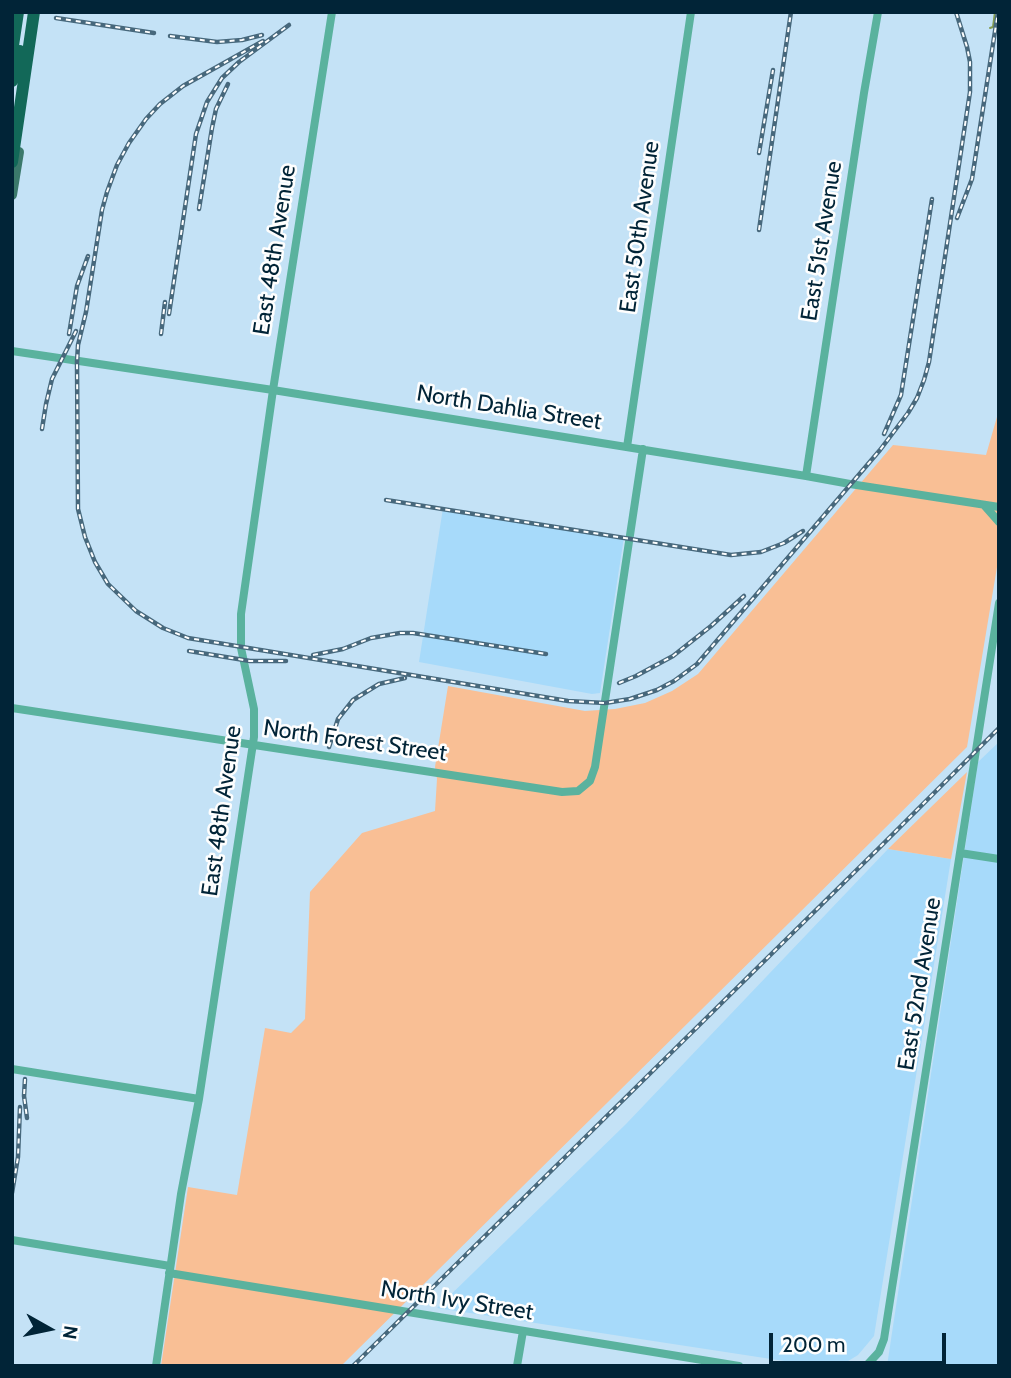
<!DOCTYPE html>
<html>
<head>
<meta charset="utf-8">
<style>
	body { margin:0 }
	#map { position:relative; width:1011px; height:1378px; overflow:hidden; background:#c4e2f6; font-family:Cabin,sans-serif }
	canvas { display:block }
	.frame { position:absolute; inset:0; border:14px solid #012437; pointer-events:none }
	.north { position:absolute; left:14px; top:1294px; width:70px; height:70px; -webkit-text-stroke:5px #fefefe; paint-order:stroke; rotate:99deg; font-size:19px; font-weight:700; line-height:28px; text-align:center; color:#012437 }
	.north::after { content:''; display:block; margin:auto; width:24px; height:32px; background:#012437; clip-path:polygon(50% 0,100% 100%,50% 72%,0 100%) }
	.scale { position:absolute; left:769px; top:1333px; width:177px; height:32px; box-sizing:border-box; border:4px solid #012437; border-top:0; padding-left:9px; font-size:21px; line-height:24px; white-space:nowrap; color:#012437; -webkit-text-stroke:5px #fefefe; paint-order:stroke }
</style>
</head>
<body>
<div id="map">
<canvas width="1011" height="1378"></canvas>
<div class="frame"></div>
<div class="north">N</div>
<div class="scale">200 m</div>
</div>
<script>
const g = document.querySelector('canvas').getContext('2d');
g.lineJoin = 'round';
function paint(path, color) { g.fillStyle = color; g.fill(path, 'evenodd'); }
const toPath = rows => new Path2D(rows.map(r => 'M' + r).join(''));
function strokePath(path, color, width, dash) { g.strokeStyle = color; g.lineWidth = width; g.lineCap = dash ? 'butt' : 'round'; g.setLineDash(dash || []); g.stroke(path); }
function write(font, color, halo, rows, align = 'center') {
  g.font = font + ' Cabin,sans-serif'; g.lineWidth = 5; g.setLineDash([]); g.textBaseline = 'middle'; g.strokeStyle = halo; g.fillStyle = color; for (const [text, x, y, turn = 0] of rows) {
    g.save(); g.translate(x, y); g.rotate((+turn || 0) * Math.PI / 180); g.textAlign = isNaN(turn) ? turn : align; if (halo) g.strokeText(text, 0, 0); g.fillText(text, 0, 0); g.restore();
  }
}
paint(toPath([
	[443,508,624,537,600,693,592,694,419,662],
	[999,742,999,1366,887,1366,978,762],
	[888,849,951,859,874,1336,858,1355,840,1366,817,1366,437,1308,626,1124]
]), '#a7dafa');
paint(toPath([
	[999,410,999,555,967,747,341,1366,161,1366,188,1187,237,1195,265,1028,291,1033,305,1019,310,892,362,833,435,811,437,779,435,767,448,686,585,711,615,709,645,703,672,691,698,674,893,445,986,455],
	[967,772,951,859,888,849]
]), '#f9bf95');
strokePath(toPath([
	[990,28,993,27,995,12]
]), '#829a4f', 2);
strokePath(toPath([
	[12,351,273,390,806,476,850,484,999,507],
	[627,447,691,12],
	[806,476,864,93,878,12],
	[984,505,999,522],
	[12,708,562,792,578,791,590,781,595,767,643,449],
	[960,853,999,859],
	[12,1069,199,1099],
	[12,1240,170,1266],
	[169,1273,739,1366],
	[156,1366,181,1194,199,1099,254,737,254,709,241,648,241,614,273,390,332,12],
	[517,1366,523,1331],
	[866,1366,879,1352,884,1339,999,603]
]), '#5ab29e', 8);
strokePath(toPath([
	[12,195,19,152]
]), '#3b796b', 10);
strokePath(toPath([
	[12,52,18,12],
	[12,81,20,51],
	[12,162,34,12]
]), '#126858', 12);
const rail = toPath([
	[56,18,154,33],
	[170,36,217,42,242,40,262,35],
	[263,41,183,86,160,104,146,119,129,143,117,165,107,192,102,210,86,312,78,345,77,362,78,509,85,537,95,562,108,584,136,611,163,628,188,638,568,701,605,703,630,699,657,690,674,681,697,664,880,450,908,413,917,398,924,380,929,362,970,92,970,62,967,47,956,12],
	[759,153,773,70],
	[199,209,212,128,216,109,228,84],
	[957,218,972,179,998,12],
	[759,230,791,12],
	[169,314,196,134,207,102,222,78,239,62,289,25],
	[69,334,77,286,88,256],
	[161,334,165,302],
	[42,429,46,404,52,379,76,331],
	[884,434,901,395,932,199],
	[386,500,731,555,761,552,784,543,803,531],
	[189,651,250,661,286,661],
	[313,655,343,649,371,638,400,633,413,633,546,654],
	[619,683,636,676,673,656,711,626,744,596],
	[329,747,338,719,353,700,379,684,405,678],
	[25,1079,24,1096,27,1118],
	[12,1193,18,1157,20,1107],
	[353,1366,879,848,999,728]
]);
strokePath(rail, '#47687c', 4.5);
strokePath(rail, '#fefefe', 2, [5]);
write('23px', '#012437', '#fefefe', [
	["East 50th Avenue",640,227,-82],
	["East 51st Avenue",822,241,-81],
	["East 48th Avenue",275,250,-81],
	["North Dahlia Street",509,408,9],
	["North Forest Street",355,741,8],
	["East 48th Avenue",222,811,-82],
	["East 52nd Avenue",920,984,-81],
	["North Ivy Street",457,1301,9]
]);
</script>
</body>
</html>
